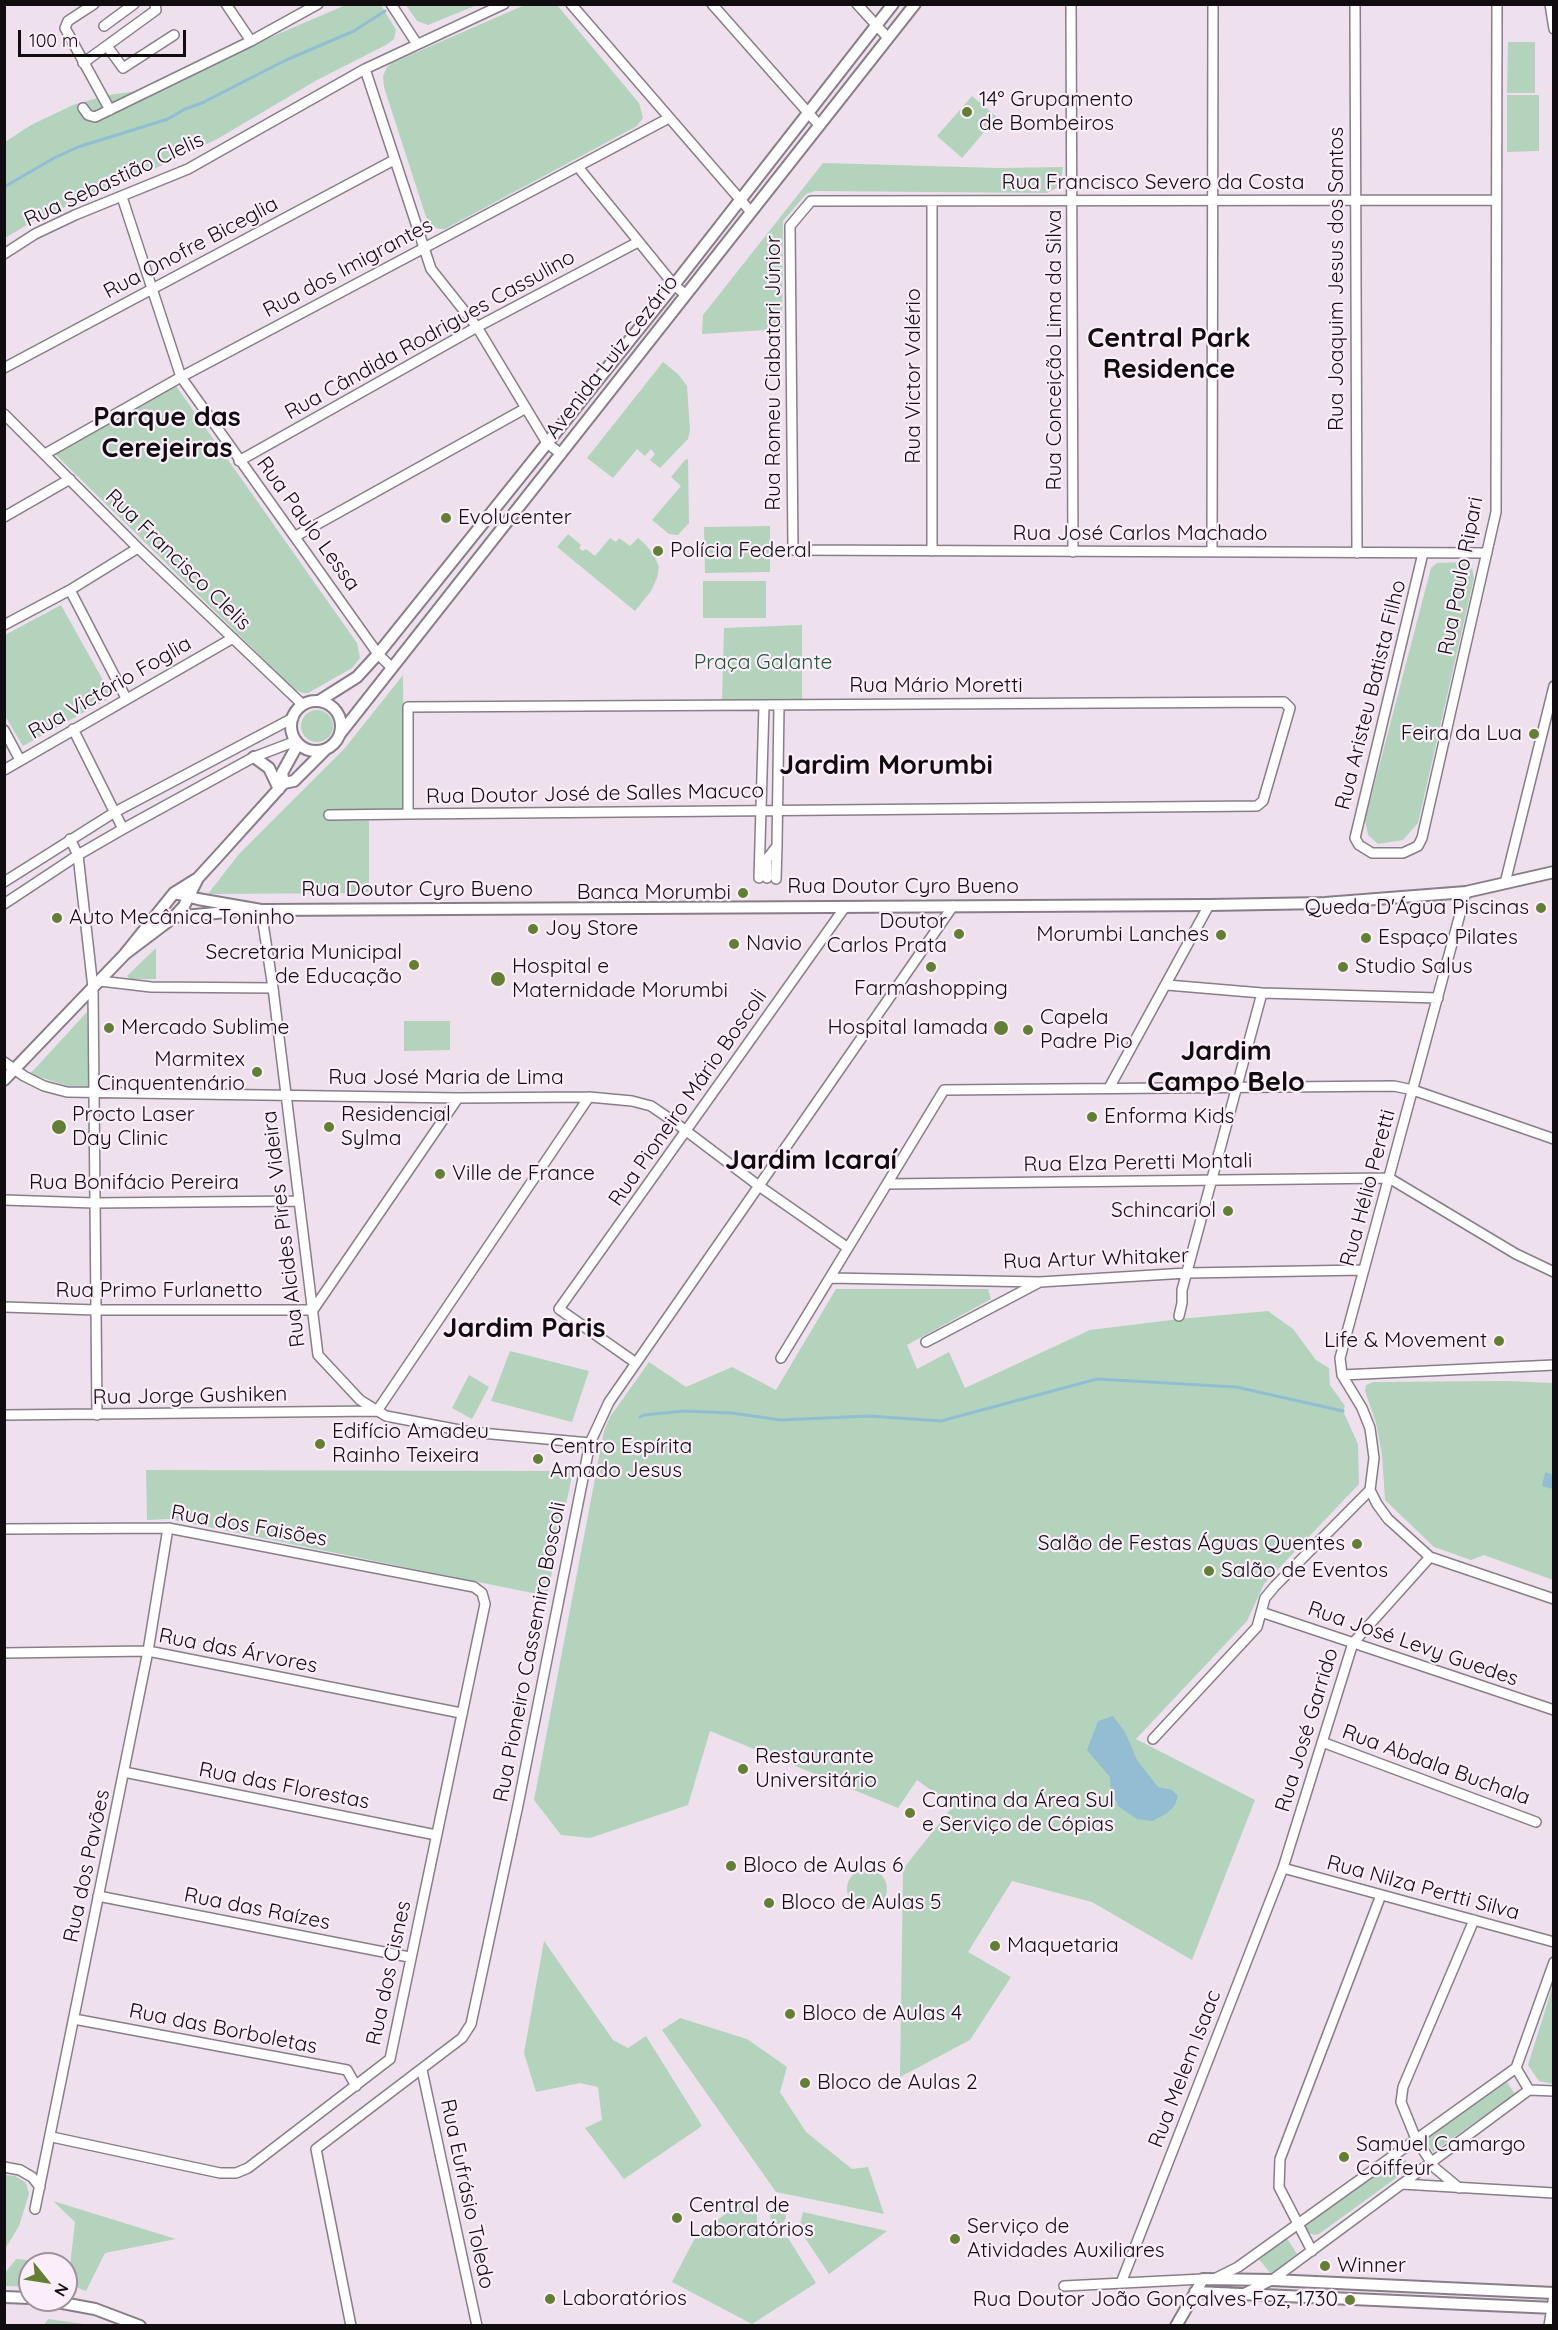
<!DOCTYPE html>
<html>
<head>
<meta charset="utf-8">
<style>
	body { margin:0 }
	#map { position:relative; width:1558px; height:2330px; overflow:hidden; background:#eee1ed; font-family:Quicksand,sans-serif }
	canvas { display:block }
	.frame { position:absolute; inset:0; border:6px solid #100c10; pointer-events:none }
	.north { position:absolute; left:18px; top:2252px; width:60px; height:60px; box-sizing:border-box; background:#fbeefa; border:2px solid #9d949c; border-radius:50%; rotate:120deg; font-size:16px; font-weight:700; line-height:24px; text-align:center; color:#100c10 }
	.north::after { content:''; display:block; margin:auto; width:21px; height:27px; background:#637f33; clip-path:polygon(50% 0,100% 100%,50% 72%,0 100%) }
	.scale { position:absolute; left:18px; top:30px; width:168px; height:27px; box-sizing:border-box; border:3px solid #100c10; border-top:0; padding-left:8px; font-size:18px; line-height:21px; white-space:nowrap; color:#100c10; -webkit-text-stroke:4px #fbeefa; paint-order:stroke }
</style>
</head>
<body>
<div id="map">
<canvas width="1558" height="2330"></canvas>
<div class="frame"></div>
<div class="north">N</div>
<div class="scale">100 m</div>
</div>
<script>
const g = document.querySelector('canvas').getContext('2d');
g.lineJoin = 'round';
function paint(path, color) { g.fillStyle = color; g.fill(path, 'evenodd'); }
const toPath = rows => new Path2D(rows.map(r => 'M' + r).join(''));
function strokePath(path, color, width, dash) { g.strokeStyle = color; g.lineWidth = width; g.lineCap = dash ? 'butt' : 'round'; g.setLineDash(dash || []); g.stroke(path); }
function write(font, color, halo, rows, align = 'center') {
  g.font = font + ' Quicksand,sans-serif'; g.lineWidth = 4.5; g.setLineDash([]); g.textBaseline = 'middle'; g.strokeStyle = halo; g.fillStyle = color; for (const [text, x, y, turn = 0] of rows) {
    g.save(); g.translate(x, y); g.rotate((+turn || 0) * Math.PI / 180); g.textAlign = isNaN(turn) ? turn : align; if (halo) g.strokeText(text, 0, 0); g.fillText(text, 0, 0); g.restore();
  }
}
paint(toPath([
	[527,4,557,5,639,103,643,118,637,126,445,229,439,229,432,226,426,217,384,87,383,76,387,67,392,63],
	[346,5,381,5,396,30,394,39,386,45,317,80,219,138,172,161,37,219,5,238,5,142,31,125,73,105,108,95,146,90],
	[406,5,477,5,428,25,417,21],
	[1508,42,1535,42,1535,93,1507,93],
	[1507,95,1539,95,1539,151,1507,152],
	[972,96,997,117,962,158,937,136],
	[823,163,999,168,1063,167,1060,186,1047,193,815,191,806,194,783,221,782,329,702,334,703,315],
	[663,362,678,374,687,386,690,430,688,439,660,468,650,460,655,454,651,449,645,456,637,449,613,478,587,458],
	[176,386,357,643,360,658,352,668,308,693,303,693,295,690,54,453],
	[688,459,689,523,678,535,669,534,652,520,681,486,671,477,685,460],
	[770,526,770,572,705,573,704,527],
	[568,534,581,545,579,548,583,551,586,549,595,556,610,538,616,542,619,538,630,546,638,538,645,544,654,555,659,567,657,578,651,591,635,611,557,547],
	[1463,562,1472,567,1474,578,1418,823,1403,840,1378,844,1368,835,1365,820,1431,568,1437,563],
	[703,581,766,581,766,618,703,618],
	[61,605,109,691,109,696,106,700,23,746,5,716,5,635],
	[802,625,802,699,722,700,724,628],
	[403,675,404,810,328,811,328,821,369,821,369,893,208,894,239,854,345,748],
	'301 726a16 16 0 1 1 32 0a16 16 0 1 1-32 0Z',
	[156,948,156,979,130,979,127,976],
	[87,1012,89,1087,68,1086,30,1074],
	[404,1021,450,1021,450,1050,404,1051],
	[836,1289,988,1289,991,1299,907,1345,917,1369,949,1352,965,1388,1090,1330,1179,1319,1268,1311,1293,1329,1316,1360,1329,1368,1330,1385,1345,1406,1343,1411,1358,1444,1359,1484,1264,1584,1247,1621,1136,1739,1255,1800,1192,1960,1092,1902,1012,1881,968,1952,1011,1977,970,2040,900,2077,903,1869,953,1806,917,1780,898,1808,710,1731,688,1805,590,1838,561,1835,534,1800,604,1431,610,1417,649,1362,686,1387,732,1367,776,1390],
	[510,1351,589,1371,572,1422,491,1401],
	[469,1375,489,1387,472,1419,452,1408],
	[1506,1381,1553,1383,1553,1580,1484,1555,1471,1560,1434,1547,1385,1500,1382,1455,1376,1423,1365,1391,1366,1385,1373,1382],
	[146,1470,573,1471,547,1596,169,1519,147,1520],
	'847 1889a20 20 0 1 1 40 0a20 20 0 1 1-40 0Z',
	[544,1941,613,2040,628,2048,646,2036,702,2126,624,2179,585,2128,602,2120,598,2087,580,2083,536,2092,524,2053],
	[1553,1985,1553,2084,1539,2081,1528,2065],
	[680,2018,747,2039,787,2067,780,2092,806,2132,852,2169,868,2167,884,2214,776,2192,662,2030],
	[1507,2082,1515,2094,1433,2152,1425,2140],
	[1399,2157,1407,2161,1407,2170,1319,2234,1314,2235,1307,2232,1305,2229,1308,2221],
	[5,2175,15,2176,20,2179,26,2183,29,2194,19,2226,5,2249],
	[53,2201,176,2239,105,2253,86,2291,78,2288,70,2266,75,2222],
	[757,2202,757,2223,768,2237,788,2238,816,2283,752,2324,672,2282,696,2236,740,2203],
	'770 2216a8 8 0 1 1 16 0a8 8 0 1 1-16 0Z',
	[803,2212,887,2231,829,2274,799,2229],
	[1286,2237,1297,2254,1271,2274,1258,2258],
	[16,2259,38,2261,40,2264,30,2264,30,2287,5,2286,5,2273],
	[48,2319,91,2325,93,2325,44,2325]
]), '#b3d3bd');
paint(toPath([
	[1545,1472,1553,1475,1553,1489,1542,1486],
	[1113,1716,1125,1732,1137,1760,1158,1787,1172,1790,1178,1796,1175,1805,1166,1814,1152,1821,1137,1819,1119,1807,1111,1792,1110,1777,1087,1750,1098,1721]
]), '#93bdd3');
strokePath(toPath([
	[4,187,54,158,78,147,168,119,185,109,202,103,286,60,354,31,385,11],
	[640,1417,644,1415,684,1411,732,1413,781,1420,869,1416,941,1421,1097,1379,1236,1387,1343,1411]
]), '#93bdd3', 3);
const minor = toPath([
	[94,4,68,21,65,28,110,110],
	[226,4,251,41],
	[391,4,417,44],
	[571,4,751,212],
	[712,4,819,125],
	[857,4,888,38],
	[1071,4,1073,552],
	[1355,4,1357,553],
	[1550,4,1554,29],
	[104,26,134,4],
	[107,46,123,68,174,35],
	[83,63,156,10,155,4],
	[365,69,431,269,477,327,547,443,561,454],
	[83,108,88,115,95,117,251,41,318,4],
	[578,167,674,285,686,295],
	[122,197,181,377,378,654,392,668],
	[4,254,35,234,75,215,188,169,365,69,504,4],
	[4,368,394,160],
	[4,414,138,548,303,705],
	[45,454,181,377,669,118],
	[239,461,477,327,638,242],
	[4,517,70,479],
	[296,536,526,408],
	[932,551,932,201],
	[1212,552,1213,4],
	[1423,553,1355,838,1359,845,1372,853,1403,853,1418,846,1422,838,1496,512,1497,4],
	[1487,553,793,550,790,226,811,201,1496,200],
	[70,590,126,698],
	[4,625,70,590,138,548],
	[73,729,123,829],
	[4,730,20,760],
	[4,770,233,638],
	[329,815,408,814,1257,806,1263,801,1290,708,1284,702,408,707,408,814],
	[70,839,78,855,93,988,97,1415],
	[759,878,764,705],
	[767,878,767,859,777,846,779,705],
	[776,879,777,846],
	[4,882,115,812,293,718],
	[1505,883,1554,686],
	[4,904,78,855,123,829,254,757,296,741],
	[261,910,273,988,318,1355,360,1400,386,1416,470,1432,590,1443],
	[100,981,151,987,273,988],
	[1167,985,1262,993,1438,998],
	[4,1062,24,1076,44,1086,67,1092,458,1098,589,1097,632,1101,651,1106,673,1121,759,1186,848,1248],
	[1109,1088,1209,905],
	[887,1184,1389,1178,1516,1254,1554,1272],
	[4,1200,94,1203,299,1201],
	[830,1278,1040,1282,1187,1273,1364,1270],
	[4,1307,96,1310,313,1310,458,1098],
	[1179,1316,1182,1303,1182,1290,1262,993],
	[926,1342,1038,1283],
	[781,1358,944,1090,1394,1086,1413,1090,1554,1139],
	[636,1363,559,1309,845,907],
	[1342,1375,1554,1365],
	[4,1415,377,1411,589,1097],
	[1370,1490,1374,1458,1370,1428,1362,1408,1342,1375,1340,1358,1466,892],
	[1370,1490,1377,1504,1388,1519,1430,1557,1554,1599],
	[4,1529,168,1528,474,1587,482,1593,485,1604,390,2059,248,2168,236,2173,220,2173,52,2137],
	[1261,1612,1554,1710],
	[4,1653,148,1651,461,1713],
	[1153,1739,1257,1627,1265,1598,1275,1586,1370,1490],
	[1322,1742,1536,1822],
	[124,1772,436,1835],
	[1283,1868,1554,1942],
	[98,1896,409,1957],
	[74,2019,347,2070,356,2086],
	[1516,2068,1554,1962],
	[1516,2068,1529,2090],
	[422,2070,477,2326],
	[1529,2090,1554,2091],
	[4,2167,20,2170,32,2177,40,2187],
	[1402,2184,1554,2193],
	[1459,2188,1435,2168,1416,2139,1401,2102,1403,2087,1474,1920],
	[35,2209,148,1651,168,1528],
	[1312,2251,1279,2187,1280,2159,1381,1895],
	[1216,2278,1238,2267,1516,2068],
	[1121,2283,1283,1868,1353,1643,1430,1557],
	[1064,2286,1203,2279],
	[1243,2294,1272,2280,1529,2090],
	[351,2326,316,2149,462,2038,471,2024,518,1805,590,1443,609,1402,953,906],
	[1549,2326,1554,2295]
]);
const tertiary = toPath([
	[319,701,357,677,378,654,674,285,893,4],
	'291 726a25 25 0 1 1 50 0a25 25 0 1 1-50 0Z',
	[340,734,915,4],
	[254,757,269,768,279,789],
	[284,783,282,773,298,744],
	[174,893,198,899,261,910,1209,905,1325,903,1466,892,1554,872],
	[174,917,237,911],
	[125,954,174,917,184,906,198,878,220,854,284,783,294,781,326,749],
	[4,1080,125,954,174,893,198,878],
	[1195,2292,1554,2308],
	[4,2297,30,2298],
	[46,2300,95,2309,140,2326],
	[1176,2326,1203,2279,1272,2280,1554,2293]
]);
strokePath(minor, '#897d89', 12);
strokePath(tertiary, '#897d89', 14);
strokePath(minor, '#fff', 9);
strokePath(tertiary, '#fff', 10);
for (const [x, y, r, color] of [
	[967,112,6,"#637f33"],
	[446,518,6,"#637f33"],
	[658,551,6,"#637f33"],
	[1534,734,6,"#637f33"],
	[743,893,6,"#637f33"],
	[1541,908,6,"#637f33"],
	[57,918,6,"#637f33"],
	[533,929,6,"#637f33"],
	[959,934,6,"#637f33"],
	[1221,935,6,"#637f33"],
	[1366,938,6,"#637f33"],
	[734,944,6,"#637f33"],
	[414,965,6,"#637f33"],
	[931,967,6,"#637f33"],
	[1343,967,6,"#637f33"],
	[498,979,8,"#637f33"],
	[109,1028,6,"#637f33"],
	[1001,1028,8,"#637f33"],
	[1028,1030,6,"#637f33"],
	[257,1072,6,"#637f33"],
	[1092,1117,6,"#637f33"],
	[59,1127,8,"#637f33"],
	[329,1127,6,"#637f33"],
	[440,1174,6,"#637f33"],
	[1228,1211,6,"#637f33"],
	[1499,1341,6,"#637f33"],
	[320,1444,6,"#637f33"],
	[538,1459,6,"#637f33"],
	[1357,1544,6,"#637f33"],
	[1209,1571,6,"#637f33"],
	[743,1769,6,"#637f33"],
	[910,1813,6,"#637f33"],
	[731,1866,6,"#637f33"],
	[769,1903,6,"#637f33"],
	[995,1946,6,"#637f33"],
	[790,2014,6,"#637f33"],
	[805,2083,6,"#637f33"],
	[1344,2157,6,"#637f33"],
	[677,2218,6,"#637f33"],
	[955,2239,6,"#637f33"],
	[1325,2266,6,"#637f33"],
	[550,2299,6,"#637f33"],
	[1350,2300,6,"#637f33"]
]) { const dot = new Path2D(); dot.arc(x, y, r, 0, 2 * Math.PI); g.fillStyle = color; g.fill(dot); strokePath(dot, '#fbeefa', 2); }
write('21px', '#100c10', '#fbeefa', [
	["14° Grupamento",979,100],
	["de Bombeiros",979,124],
	["Evolucenter",458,518],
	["Polícia Federal",670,551],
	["Feira da Lua",1522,734,"right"],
	["Banca Morumbi",731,893,"right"],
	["Queda D'Água Piscinas",1529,908,"right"],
	["Auto Mecânica Toninho",69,918],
	["Doutor",947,922,"right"],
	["Carlos Prata",947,946,"right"],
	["Joy Store",545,929],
	["Morumbi Lanches",1209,935,"right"],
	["Espaço Pilates",1378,938],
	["Navio",746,944],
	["Secretaria Municipal",402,953,"right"],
	["de Educação",402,977,"right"],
	["Hospital e",512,967],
	["Maternidade Morumbi",512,991],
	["Studio Salus",1355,967],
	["Farmashopping",931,989,"center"],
	["Capela",1040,1018],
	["Padre Pio",1040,1042],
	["Mercado Sublime",121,1028],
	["Hospital Iamada",988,1028,"right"],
	["Marmitex",245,1060,"right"],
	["Cinquentenário",245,1084,"right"],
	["Procto Laser",72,1115],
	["Day Clinic",72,1139],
	["Residencial",341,1115],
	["Sylma",341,1139],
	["Enforma Kids",1104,1117],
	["Ville de France",452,1174],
	["Schincariol",1216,1211,"right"],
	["Life & Movement",1487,1341,"right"],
	["Edifício Amadeu",332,1432],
	["Rainho Teixeira",332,1456],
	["Centro Espírita",550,1447],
	["Amado Jesus",550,1471],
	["Salão de Festas Águas Quentes",1345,1544,"right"],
	["Salão de Eventos",1221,1571],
	["Restaurante",755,1757],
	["Universitário",755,1781],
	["Cantina da Área Sul",922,1801],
	["e Serviço de Cópias",922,1825],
	["Bloco de Aulas 6",743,1866],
	["Bloco de Aulas 5",781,1903],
	["Maquetaria",1007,1946],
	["Bloco de Aulas 4",802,2014],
	["Bloco de Aulas 2",817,2083],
	["Samuel Camargo",1356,2145],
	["Coiffeur",1356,2169],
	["Central de",689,2206],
	["Laboratórios",689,2230],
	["Serviço de",967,2227],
	["Atividades Auxiliares",967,2251],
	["Winner",1337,2266],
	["Laboratórios",562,2299],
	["Rua Doutor João Gonçalves Foz, 1730",1338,2300,"right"]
], 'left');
write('21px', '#100c10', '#fbeefa', [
	["Rua Sebastião Clelis",114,180,-25],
	["Rua Francisco Severo da Costa",1153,183],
	["Rua Onofre Biceglia",191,248,-28],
	["Rua dos Imigrantes",348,268,-28],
	["Rua Joaquim Jesus dos Santos",1337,279,-90],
	["Rua Cândida Rodrigues Cassulino",430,335,-29],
	["Rua Conceição Lima da Silva",1055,350,-90],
	["Avenida Luiz Cezário",612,357,-52],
	["Rua Romeu Ciabatari Júnior",774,373,-90],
	["Rua Victor Valério",914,376,-90],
	["Rua Paulo Lessa",308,524,54],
	["Rua José Carlos Machado",1140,534],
	["Rua Francisco Clelis",178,560,44],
	["Rua Paulo Ripari",1461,576,-79],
	["Rua Mário Moretti",936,686],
	["Rua Victório Foglia",110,688,-30],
	["Rua Aristeu Batista Filho",1371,695,-76],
	["Rua Doutor José de Salles Macuco",595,794,-1],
	["Rua Doutor Cyro Bueno",903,887],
	["Rua Doutor Cyro Bueno",417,890],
	["Rua José Maria de Lima",446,1078],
	["Rua Pioneiro Mário Boscoli",688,1098,-55],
	["Rua Elza Peretti Montali",1138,1163,-1],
	["Rua Bonifácio Pereira",134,1183],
	["Rua Hélio Peretti",1368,1188,-75],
	["Rua Alcides Pires Videira",284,1229,-97],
	["Rua Artur Whitaker",1096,1259,-2],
	["Rua Primo Furlanetto",159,1291],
	["Rua Jorge Gushiken",190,1396,-1],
	["Rua dos Faisões",249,1526,10],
	["Rua José Levy Guedes",1413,1644,19],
	["Rua das Árvores",238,1651,11],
	["Rua Pioneiro Cassemiro Boscoli",530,1652,-79],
	["Rua José Garrido",1307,1730,-73],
	["Rua Abdala Buchala",1436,1765,20],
	["Rua das Florestas",284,1786,11],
	["Rua dos Pavões",87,1866,-78],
	["Rua Nilza Pertti Silva",1423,1888,15],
	["Rua das Raízes",257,1909,11],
	["Rua dos Cisnes",389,1973,-78],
	["Rua das Borboletas",223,2029,11],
	["Rua Melem Isaac",1185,2069,-69],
	["Rua Eufrásio Toledo",467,2194,78]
]);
write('21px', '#1e5a37', '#fbeefa', [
	["Praça Galante",763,663]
]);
write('bold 27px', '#100c10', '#fbeefa', [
	["Central Park",1169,339],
	["Residence",1169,370],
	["Parque das",167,418],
	["Cerejeiras",167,449],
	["Jardim Morumbi",886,766],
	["Jardim",1226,1052],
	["Campo Belo",1226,1083],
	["Jardim Icaraí",811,1161],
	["Jardim Paris",524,1329]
]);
</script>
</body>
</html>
